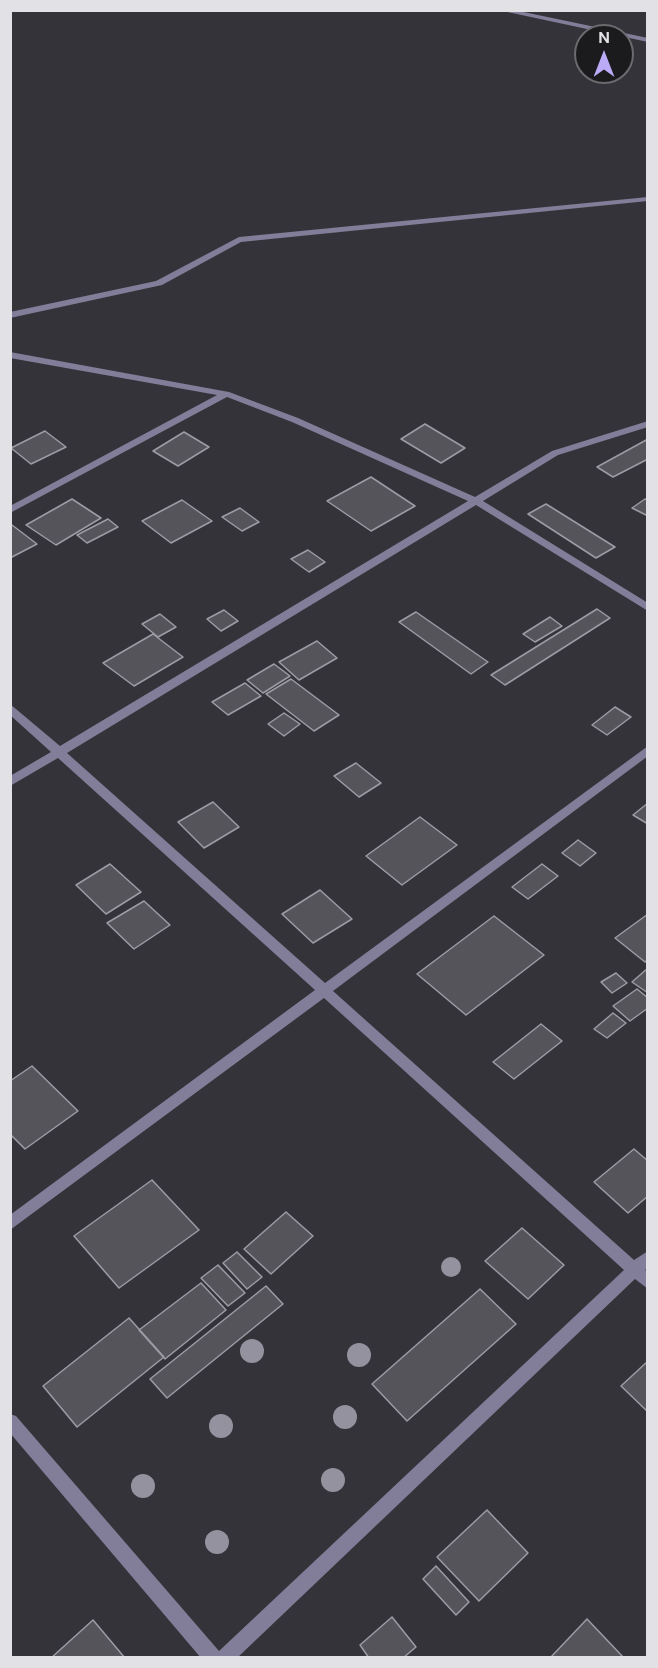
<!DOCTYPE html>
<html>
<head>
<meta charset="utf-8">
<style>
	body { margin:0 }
	#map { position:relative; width:658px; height:1668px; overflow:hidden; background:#343339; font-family:"DM Sans",sans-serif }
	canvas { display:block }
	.frame { position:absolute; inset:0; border:12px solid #e2e1e5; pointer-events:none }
	.north { position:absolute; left:574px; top:24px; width:60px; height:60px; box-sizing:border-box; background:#1b1b1e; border:2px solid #6b6a6e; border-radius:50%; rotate:0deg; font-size:16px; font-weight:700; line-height:24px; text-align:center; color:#e2e1e5 }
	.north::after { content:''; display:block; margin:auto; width:21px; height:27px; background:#bbaaf6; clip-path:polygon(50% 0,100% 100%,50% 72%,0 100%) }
</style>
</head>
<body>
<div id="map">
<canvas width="658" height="1668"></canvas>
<div class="frame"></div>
<div class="north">N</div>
</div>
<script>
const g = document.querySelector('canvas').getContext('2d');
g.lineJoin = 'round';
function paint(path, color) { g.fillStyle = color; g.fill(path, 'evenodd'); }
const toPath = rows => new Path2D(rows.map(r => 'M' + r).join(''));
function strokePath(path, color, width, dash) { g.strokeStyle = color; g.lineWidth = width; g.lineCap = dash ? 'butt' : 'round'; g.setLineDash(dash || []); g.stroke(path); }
const building = toPath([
	[425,424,465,448,441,463,401,439,425,424],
	[45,431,66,447,31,464,11,448,45,431],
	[184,432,209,447,178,466,153,451,184,432],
	[648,439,648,459,613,477,597,467,648,439],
	[371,477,415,506,371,531,327,501,371,477],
	[72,499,101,518,56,545,26,525,72,499],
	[645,499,648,500,648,516,632,508,645,499],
	[182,500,212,521,171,543,142,521,182,500],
	[546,504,615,547,596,558,528,514,546,504],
	[240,508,259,522,242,531,222,517,240,508],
	[108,519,118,527,87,543,77,535,108,519],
	[12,525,37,544,10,558,10,526,12,525],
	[308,550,325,562,309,572,291,559,308,550],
	[597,609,610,618,505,685,491,675,597,609],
	[224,610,238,621,221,631,207,619,224,610],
	[416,612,488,662,471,674,399,622,416,612],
	[160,614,176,627,158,637,142,624,160,614],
	[550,617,562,626,535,642,523,634,550,617],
	[153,634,183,657,134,686,103,663,153,634],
	[317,641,337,658,299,680,279,662,317,641],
	[274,664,290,676,263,693,247,680,274,664],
	[291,679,339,715,314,731,266,694,291,679],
	[245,683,261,696,228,715,212,702,245,683],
	[615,707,631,717,607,735,592,725,615,707],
	[284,713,300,724,284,736,268,724,284,713],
	[356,763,381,783,359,797,334,776,356,763],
	[213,802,239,827,204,848,178,822,213,802],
	[648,803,648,824,633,815,648,803],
	[420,817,457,845,402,885,366,856,420,817],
	[578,840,596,853,580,866,562,853,578,840],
	[110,864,141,892,106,914,76,885,110,864],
	[542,864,558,876,528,899,512,887,542,864],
	[320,890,352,919,313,943,282,914,320,890],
	[144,901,170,925,134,949,107,923,144,901],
	[648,914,648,959,645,962,615,938,648,914],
	[494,916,544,955,466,1015,417,974,494,916],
	[648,968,648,993,632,982,648,968],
	[616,973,627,983,612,993,601,982,616,973],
	[637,989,648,998,648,1008,630,1021,613,1006,637,989],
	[613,1013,626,1023,607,1038,594,1029,613,1013],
	[541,1024,562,1041,514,1079,493,1062,541,1024],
	[32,1066,78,1111,25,1149,10,1134,10,1081,32,1066],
	[634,1149,648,1161,648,1196,628,1213,594,1182,634,1149],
	[152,1180,199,1230,119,1288,74,1236,152,1180],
	[286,1212,313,1236,271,1274,244,1249,286,1212],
	[522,1228,564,1265,528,1299,485,1261,522,1228],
	[237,1252,262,1277,247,1289,223,1263,237,1252],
	[218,1265,245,1293,228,1306,201,1278,218,1265],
	[201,1283,226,1310,165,1359,139,1330,201,1283],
	[266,1286,283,1304,167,1398,150,1379,266,1286],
	[480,1289,516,1324,407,1421,372,1384,480,1289],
	[129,1318,164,1357,77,1427,43,1386,129,1318],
	[648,1361,648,1412,621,1386,648,1361],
	[487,1510,528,1553,479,1601,437,1557,487,1510],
	[436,1566,469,1602,456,1615,423,1579,436,1566],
	[392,1617,416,1647,403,1658,369,1658,360,1645,392,1617],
	[587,1619,624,1658,550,1658,587,1619],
	[93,1620,125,1658,51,1658,93,1620]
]);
paint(building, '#55545b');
strokePath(building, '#9d9ca4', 1.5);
paint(toPath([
	[498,10,514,10,648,38,648,42,498,10],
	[648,197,648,201,241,242,162,285,10,318,10,312,156,281,239,237,648,197],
	[10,352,229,392,298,418,475,497,552,451,648,421,648,427,558,455,483,501,648,603,648,611,476,505,67,753,325,983,648,746,648,756,333,991,634,1260,648,1251,648,1267,645,1270,648,1272,648,1289,635,1279,237,1658,201,1658,10,1433,10,1414,16,1416,219,1651,624,1270,324,998,10,1230,10,1215,315,990,58,758,10,786,10,776,51,752,10,715,10,704,60,746,468,501,292,422,227,397,10,513,10,506,217,395,10,358,10,352]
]), '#827d98');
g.fillStyle = '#94929f';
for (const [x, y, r] of [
	[451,1267,10],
	[252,1351,12],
	[359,1355,12],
	[345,1417,12],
	[221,1426,12],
	[333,1480,12],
	[143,1486,12],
	[217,1542,12]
]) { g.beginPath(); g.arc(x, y, r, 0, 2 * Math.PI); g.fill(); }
</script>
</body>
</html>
